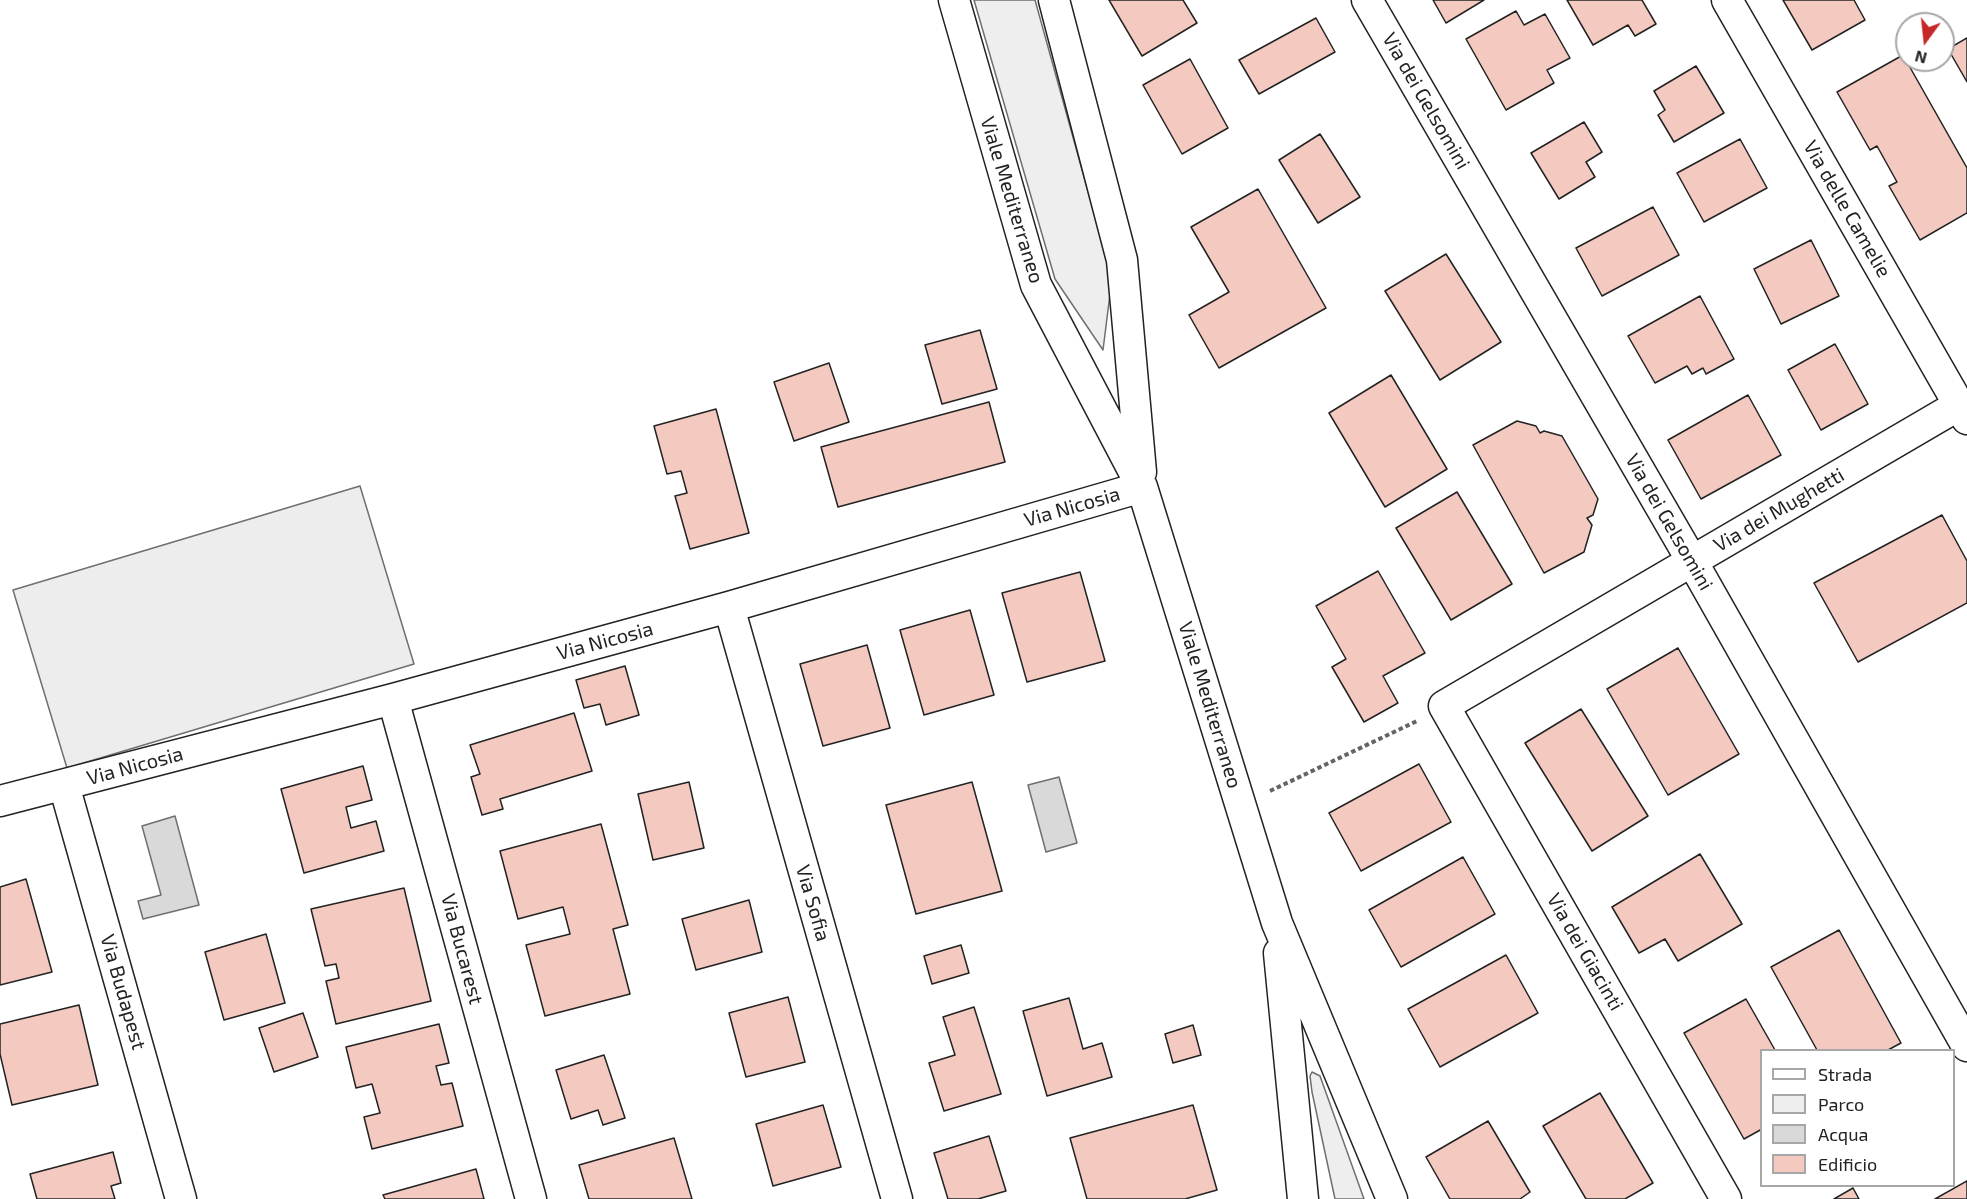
<!DOCTYPE html>
<html>
<head>
<meta charset="utf-8">
<style>
	body { margin:0 }
	#map { position:relative; width:1967px; height:1199px; overflow:hidden; background:#fff; font-family:"Exo 2",sans-serif }
	canvas { display:block }
	.legend { position:absolute; left:1760px; top:1049px; width:195px; height:138px; box-sizing:border-box; background:#fff; border:2px solid #a7a7a7; margin:0; padding:8px 10px; list-style:none; font-size:18px; color:#222 }
	.legend li { display:flex; align-items:center; gap:12px; height:30px }
	.legend b { width:30px; border:2px solid #a7a7a7 }
	.north { position:absolute; left:1895px; top:12px; width:60px; height:60px; box-sizing:border-box; background:#fff; border:2px solid #a7a7a7; border-radius:50%; rotate:195deg; font-size:16px; font-weight:700; line-height:24px; text-align:center; color:#222 }
	.north::after { content:''; display:block; margin:auto; width:21px; height:27px; background:#c62828; clip-path:polygon(50% 0,100% 100%,50% 72%,0 100%) }
</style>
</head>
<body>
<div id="map">
<canvas width="1967" height="1199"></canvas>
<ul class="legend">
<li><b style="height:8px;background:#fff"></b>Strada</li>
<li><b style="height:16px;background:#eee"></b>Parco</li>
<li><b style="height:16px;background:#d9d9d9"></b>Acqua</li>
<li><b style="height:16px;background:#f3c9c0"></b>Edificio</li>
</ul>
<div class="north">N</div>
</div>
<script>
const g = document.querySelector('canvas').getContext('2d');
g.lineJoin = 'round';
function paint(path, color) { g.fillStyle = color; g.fill(path, 'evenodd'); }
const toPath = rows => new Path2D(rows.map(r => 'M' + r).join(''));
function strokePath(path, color, width, dash) { g.strokeStyle = color; g.lineWidth = width; g.lineCap = dash ? 'butt' : 'round'; g.setLineDash(dash || []); g.stroke(path); }
function write(font, color, halo, rows, align = 'center') {
  g.font = font + ' "Exo 2",sans-serif'; g.lineWidth = 4.5; g.setLineDash([]); g.textBaseline = 'middle'; g.strokeStyle = halo; g.fillStyle = color; for (const [text, x, y, turn = 0] of rows) {
    g.save(); g.translate(x, y); g.rotate((+turn || 0) * Math.PI / 180); g.textAlign = isNaN(turn) ? turn : align; if (halo) g.strokeText(text, 0, 0); g.fillText(text, 0, 0); g.restore();
  }
}
const green = toPath([
	[974,0,1035,0,1112,278,1103,350,1055,279,974,0],
	[1312,1072,1320,1076,1364,1199,1335,1199,1312,1092,1310,1076,1312,1072]
]);
paint(green, '#eee');
strokePath(green, '#6f6f6f', 1.5);
const parking = toPath([
	[360,486,414,664,67,768,13,590,360,486]
]);
paint(parking, '#ededed');
strokePath(parking, '#6f6f6f', 1.5);
const water = toPath([
	[1059,777,1077,843,1046,852,1028,785,1059,777],
	[175,816,199,905,143,919,138,901,161,895,142,826,175,816]
]);
paint(water, '#d9d9d9');
strokePath(water, '#6f6f6f', 1.5);
const building = toPath([
	[1109,0,1183,0,1197,23,1142,56,1109,0],
	[1433,0,1484,0,1446,23,1433,0],
	[1567,0,1642,0,1656,24,1635,36,1628,25,1593,45,1567,0],
	[1783,0,1854,0,1865,20,1812,50,1783,0],
	[1516,11,1524,25,1545,14,1570,58,1547,70,1554,83,1506,110,1466,39,1516,11],
	[1316,18,1335,52,1259,94,1239,60,1316,18],
	[1967,38,1967,82,1948,49,1967,38],
	[1903,55,1967,168,1967,213,1920,240,1889,186,1897,182,1877,146,1870,150,1837,92,1903,55],
	[1190,59,1228,128,1182,154,1143,85,1190,59],
	[1696,66,1724,113,1674,142,1658,115,1665,110,1654,91,1696,66],
	[1584,122,1602,152,1586,162,1595,177,1559,199,1531,153,1584,122],
	[1320,134,1360,197,1318,223,1279,160,1320,134],
	[1740,139,1767,188,1704,222,1677,173,1740,139],
	[1258,189,1326,308,1219,368,1189,315,1229,292,1191,227,1258,189],
	[1653,207,1679,255,1602,296,1576,248,1653,207],
	[1811,240,1839,296,1781,324,1754,269,1811,240],
	[1446,254,1501,342,1440,380,1385,291,1446,254],
	[1700,296,1734,359,1706,374,1703,368,1692,374,1687,366,1655,383,1628,336,1700,296],
	[980,330,997,389,942,404,925,345,980,330],
	[1835,344,1868,404,1821,430,1788,370,1835,344],
	[829,363,849,422,794,441,774,382,829,363],
	[1391,375,1447,469,1385,507,1329,413,1391,375],
	[1748,395,1781,455,1701,499,1668,440,1748,395],
	[989,402,1005,462,838,507,821,447,989,402],
	[716,409,749,533,690,549,675,496,687,493,681,471,667,474,654,426,716,409],
	[1517,421,1536,426,1540,433,1544,431,1562,436,1598,499,1593,515,1587,518,1592,525,1584,552,1544,573,1473,445,1517,421],
	[1457,492,1512,584,1451,620,1396,528,1457,492],
	[1942,515,1967,561,1967,603,1858,662,1814,583,1942,515],
	[1378,571,1425,653,1383,676,1398,703,1364,722,1332,667,1346,659,1316,606,1378,571],
	[1080,572,1105,661,1027,682,1002,593,1080,572],
	[970,610,994,695,924,715,900,630,970,610],
	[867,645,890,728,823,746,800,664,867,645],
	[1678,648,1739,754,1668,795,1607,689,1678,648],
	[625,666,639,715,606,725,600,704,584,708,576,680,625,666],
	[1581,709,1648,816,1592,851,1525,743,1581,709],
	[574,713,592,771,500,799,503,809,482,815,471,777,480,774,470,745,574,713],
	[1419,764,1451,822,1361,871,1329,813,1419,764],
	[363,766,372,800,346,807,351,828,376,821,384,851,304,873,281,789,363,766],
	[689,782,704,848,653,860,638,794,689,782],
	[972,782,1002,891,916,914,886,805,972,782],
	[601,824,628,925,613,929,630,994,545,1016,526,945,570,934,563,907,518,919,500,851,601,824],
	[1700,854,1742,924,1678,961,1665,939,1639,953,1612,907,1700,854],
	[1463,857,1495,914,1401,967,1369,910,1463,857],
	[26,879,52,972,0,985,0,887,26,879],
	[404,888,431,1001,336,1024,326,981,339,978,336,964,325,966,311,909,404,888],
	[749,900,762,952,696,970,682,919,749,900],
	[1839,930,1901,1043,1888,1050,1817,1050,1771,967,1839,930],
	[266,934,285,1003,224,1020,205,952,266,934],
	[961,945,969,973,932,984,924,956,961,945],
	[1506,955,1538,1013,1440,1067,1408,1009,1506,955],
	[788,997,805,1062,746,1077,729,1013,788,997],
	[1069,998,1083,1049,1102,1043,1112,1077,1047,1096,1023,1011,1069,998],
	[1746,999,1775,1050,1762,1050,1762,1129,1744,1139,1684,1033,1746,999],
	[79,1005,98,1085,12,1105,0,1054,0,1024,79,1005],
	[974,1007,1001,1094,944,1111,929,1063,955,1055,943,1017,974,1007],
	[303,1013,318,1057,274,1072,259,1028,303,1013],
	[439,1024,449,1063,436,1066,441,1085,452,1083,463,1126,372,1149,364,1117,380,1113,372,1084,356,1088,346,1047,439,1024],
	[1193,1025,1201,1055,1173,1063,1165,1034,1193,1025],
	[604,1055,625,1118,603,1125,598,1110,571,1119,556,1070,604,1055],
	[1600,1093,1653,1183,1625,1199,1586,1199,1543,1126,1600,1093],
	[823,1105,841,1167,773,1186,756,1124,823,1105],
	[1193,1105,1217,1190,1185,1199,1087,1199,1070,1138,1193,1105],
	[1488,1121,1530,1192,1520,1199,1450,1199,1426,1157,1488,1121],
	[989,1136,1006,1191,978,1199,948,1199,934,1153,989,1136],
	[674,1138,692,1199,589,1199,579,1165,674,1138],
	[113,1152,121,1183,111,1186,115,1199,37,1199,30,1174,113,1152],
	[476,1169,484,1199,385,1199,383,1195,476,1169],
	[1967,1181,1967,1199,1935,1199,1967,1181],
	[1853,1188,1859,1199,1834,1199,1853,1188]
]);
paint(building, '#f3c9c0');
strokePath(building, '#222', 1.5);
const street = toPath([
	[954,0,1036,285,1142,487,1277,923,1392,1199],
	[1054,0,1122,260,1141,472],
	[1367,0,1692,561,1967,1046],
	[1727,0,1967,419],
	[729,607,897,1199],
	[393,699,531,1199],
	[64,785,181,1199],
	[0,801,393,699,729,607,1142,487],
	[1279,953,1303,1199],
	[1726,1199,1444,706,1959,405]
]);
strokePath(street, '#222', 33);
strokePath(toPath([
	[1270,791,1417,721]
]), '#646464', 4, [4.5, 3]);
strokePath(street, '#fff', 30);
write('20px', '#222', '#fff', [
	["Via dei Gelsomini",1426,101,60],
	["Viale Mediterraneo",1012,200,73],
	["Via delle Camelie",1847,209,60],
	["Via Nicosia",1072,507,-16],
	["Via dei Mughetti",1779,510,-30],
	["Via dei Gelsomini",1669,522,60],
	["Via Nicosia",605,641,-15],
	["Viale Mediterraneo",1210,705,73],
	["Via Nicosia",135,766,-15],
	["Via Sofia",813,903,74],
	["Via Bucarest",462,949,75],
	["Via dei Giacinti",1585,952,60],
	["Via Budapest",123,992,74]
]);
</script>
</body>
</html>
